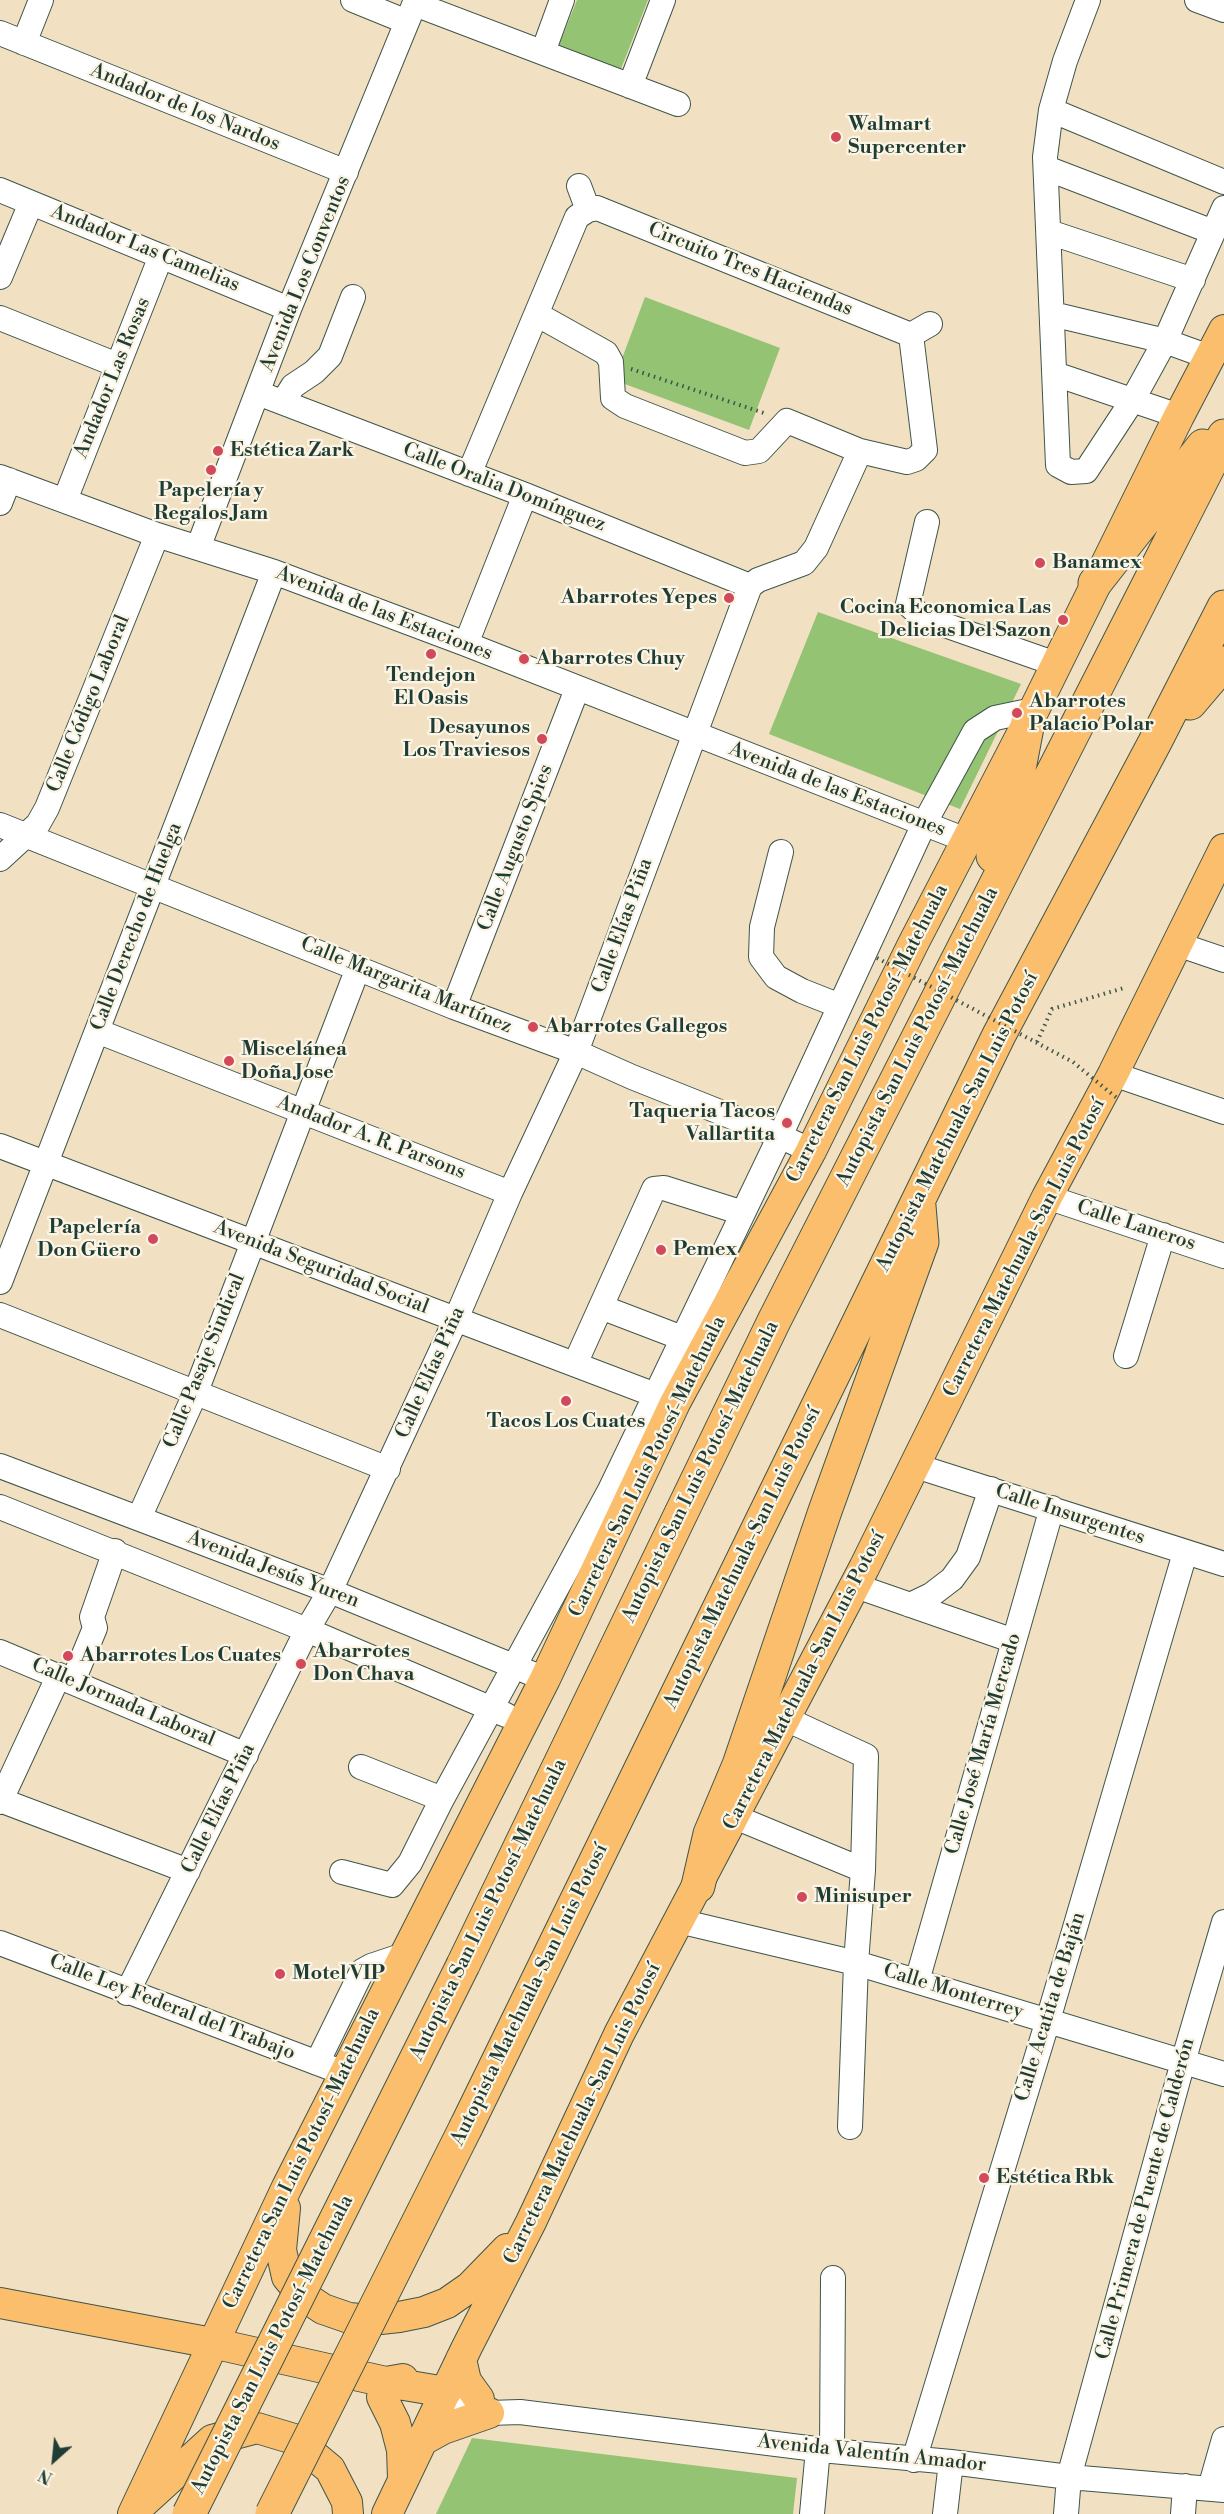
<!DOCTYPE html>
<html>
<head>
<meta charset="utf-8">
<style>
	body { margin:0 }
	#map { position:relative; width:1224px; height:2514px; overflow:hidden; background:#f2e0c2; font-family:"Libre Bodoni",serif }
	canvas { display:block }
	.north { position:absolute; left:24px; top:2430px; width:60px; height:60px; -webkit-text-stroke:4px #fcf5e5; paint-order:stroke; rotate:207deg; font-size:16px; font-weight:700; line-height:24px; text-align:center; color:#1f3d34 }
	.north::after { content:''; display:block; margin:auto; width:21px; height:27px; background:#1f3d34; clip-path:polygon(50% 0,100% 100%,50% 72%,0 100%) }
</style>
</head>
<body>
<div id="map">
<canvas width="1224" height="2514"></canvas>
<div class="north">N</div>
</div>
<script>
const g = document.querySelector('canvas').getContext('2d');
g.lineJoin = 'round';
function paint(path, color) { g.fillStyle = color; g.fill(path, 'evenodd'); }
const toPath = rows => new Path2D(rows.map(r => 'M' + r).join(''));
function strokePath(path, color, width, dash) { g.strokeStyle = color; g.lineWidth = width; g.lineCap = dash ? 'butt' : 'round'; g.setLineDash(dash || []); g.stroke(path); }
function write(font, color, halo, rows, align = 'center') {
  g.font = font + ' "Libre Bodoni",serif'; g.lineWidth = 4.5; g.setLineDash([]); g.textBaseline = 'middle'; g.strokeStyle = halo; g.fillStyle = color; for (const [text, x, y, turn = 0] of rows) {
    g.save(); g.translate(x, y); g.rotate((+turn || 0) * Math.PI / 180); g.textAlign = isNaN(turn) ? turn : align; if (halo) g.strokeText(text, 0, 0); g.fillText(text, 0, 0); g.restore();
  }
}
paint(toPath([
	[577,0,648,0,619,74,557,50],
	[645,297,780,348,749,430,614,380],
	[818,612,1021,684,960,809,769,734],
	[472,2438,797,2478,793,2514,436,2514]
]), '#93c373');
const minor = toPath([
	[353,0,407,22],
	[1088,0,1065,61,1051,110,1045,157,1058,465,1071,472,1086,471,1132,401,1165,341,1224,208],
	[1197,0,1224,10],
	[415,4,678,104],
	[0,33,346,172],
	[24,43,41,0],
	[543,52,562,0],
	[630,86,663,0],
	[1051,110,1224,182],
	[1046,168,1213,232],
	[579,186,588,210],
	[0,190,289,309],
	[1049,232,1193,280],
	[0,277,31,203],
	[1052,314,1165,341,1209,357],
	[538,315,606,353,611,362,613,398,625,406,745,453,759,451,787,421,860,451],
	[0,318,117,365],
	[911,335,930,324],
	[1055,374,1179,416],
	[258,393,525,495,750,586],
	[283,402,293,386,314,372,330,356,353,297],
	[469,474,577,217,588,210,597,208,911,335],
	[0,477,157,535,274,572,466,644,966,840],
	[65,500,161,256],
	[0,503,9,480],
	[927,522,908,604,922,617,1056,664],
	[198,548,289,309,416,0],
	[466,644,525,495],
	[0,825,454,1007,576,1052,632,1077,780,1136,811,1151],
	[781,852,762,927,761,957,776,977,802,991,840,1006],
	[0,859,38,824,47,808,157,535],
	[1177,944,1224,960],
	[454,1007,577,689],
	[97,1031,510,1193],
	[1113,1074,1224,1112],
	[0,1146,671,1401],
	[1047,1197,1224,1256],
	[0,1282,274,572],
	[601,1307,682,1338],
	[0,1315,388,1469],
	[1126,1356,1163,1235],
	[575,1364,654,1189,664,1188,743,1213],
	[0,1466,330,1591,545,1679],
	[916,1466,1224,1564],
	[0,1507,307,1630,506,1715],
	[139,1518,195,1394,358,968],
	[853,1585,1014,1641],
	[910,1605,931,1595,952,1579,968,1557,991,1489],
	[0,1652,246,1755],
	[73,1681,95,1628,92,1617,115,1551],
	[786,1719,866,1756,863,1870,856,1963,850,2127],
	[361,1767,442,1799,610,1490,780,1136,924,824,975,731,995,718,1033,710],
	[0,1800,188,1871],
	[0,1802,59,1675],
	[735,1817,863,1870],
	[342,1872,392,1885,410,1863,442,1799],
	[679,1921,856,1963,1224,2074],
	[0,1943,344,2073],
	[917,1981,1052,1508],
	[127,1993,307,1630,330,1591,456,1319,510,1193,576,1052,750,586,758,580,804,563,816,548,860,451,907,462,916,459,925,450,911,335],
	[317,2063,362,1971,371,1966,404,1955],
	[440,2406,489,2413,520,2412,832,2451,951,2462,1069,2477,1224,2490],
	[832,2451,833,2278],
	[914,2460,1048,2020,1185,1553],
	[1210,2488,1224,2439],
	[812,2514,818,2449],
	[945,2514,951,2462],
	[1066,2514,1069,2477,1183,2062,1224,1922],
	[1183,2514,1185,2486]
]);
const major = toPath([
	[285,2208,281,2250,287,2277,302,2295,323,2309,349,2318,371,2320,399,2317,424,2312,447,2303,470,2287,507,2249],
	[0,2303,212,2343,386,2382,446,2392],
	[461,2359,466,2381,479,2399],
	[423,2440,443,2429,489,2413],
	[403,2479,402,2450,395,2423,382,2397,386,2382,403,2379],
	[144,2502,212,2440,257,2428,294,2439,330,2469,347,2502,348,2514],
	[133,2514,287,2187,545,1679,675,1403,811,1151,913,944,1028,722,1179,416,1224,330],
	[387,2514,467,2347,531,2222,619,2034,864,1568,1047,1197,1113,1074,1224,849]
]);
const highway = toPath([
	[1095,583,1203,446],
	[1190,703,1224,663],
	[993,856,1019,769,1028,722],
	[698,1886,710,1834,739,1765,825,1511,922,1242,919,1206],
	[463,1965,774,1321,1224,436],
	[466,2127,999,1035,1155,742,1224,607]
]);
strokePath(minor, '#3f5549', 26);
strokePath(major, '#3f5549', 32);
strokePath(highway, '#3f5549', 35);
strokePath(toPath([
	[631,369,767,414],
	[1037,1042,1052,1009,1124,988]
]), '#3f5549', 4, [1.5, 4.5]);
strokePath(minor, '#fff', 24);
strokePath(major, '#fabe6d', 30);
strokePath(highway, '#fabe6d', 33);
const highwayBridge = toPath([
	[189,2514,463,1965],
	[272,2514,466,2127]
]);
strokePath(highwayBridge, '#3f5549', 35, []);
strokePath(toPath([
	[877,958,1073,1062,1118,1099]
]), '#3f5549', 4, [1.5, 4.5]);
strokePath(highwayBridge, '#fabe6d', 33);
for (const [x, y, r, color] of [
	[836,137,6,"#d1495b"],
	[218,451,6,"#d1495b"],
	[211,470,6,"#d1495b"],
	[1040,563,6,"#d1495b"],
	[729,598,6,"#d1495b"],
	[1063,620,6,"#d1495b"],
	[431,654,6,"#d1495b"],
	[524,659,6,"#d1495b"],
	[1017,713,6,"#d1495b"],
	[542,739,6,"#d1495b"],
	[533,1027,6,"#d1495b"],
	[229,1061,6,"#d1495b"],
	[787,1123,6,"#d1495b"],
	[153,1239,6,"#d1495b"],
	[661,1250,6,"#d1495b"],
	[566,1401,6,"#d1495b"],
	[68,1656,6,"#d1495b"],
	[301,1664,6,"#d1495b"],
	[802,1897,6,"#d1495b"],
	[280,1974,6,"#d1495b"],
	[984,2178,6,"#d1495b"]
]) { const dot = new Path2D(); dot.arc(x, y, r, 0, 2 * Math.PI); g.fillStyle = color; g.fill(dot); strokePath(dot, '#fcf5e5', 2); }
write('20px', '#1f3d34', '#fcf5e5', [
	["Andador de los Nardos",185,108,22],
	["Andador Las Camelias",145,249,22],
	["Circuito Tres Haciendas",750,270,22],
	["Avenida Los Conventos",306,274,-68],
	["Andador Las Rosas",113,378,-68],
	["Calle Oralia Domínguez",504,488,21],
	["Avenida de las Estaciones",384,614,21],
	["Calle Código Laboral",89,704,-68],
	["Avenida de las Estaciones",837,790,21],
	["Calle Augusto Spies",516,848,-69],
	["Calle Elías Piña",623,926,-70],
	["Calle Derecho de Huelga",137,927,-69],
	["Calle Margarita Martínez",406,986,22],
	["Carretera San Luis Potosí-Matehuala",868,1034,-63],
	["Autopista San Luis Potosí-Matehuala",918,1037,-63],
	["Autopista Matehuala-San Luis Potosí",958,1122,-63],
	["Andador A. R. Parsons",371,1138,21],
	["Calle Laneros",1136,1226,18],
	["Carretera Matehuala-San Luis Potosí",1025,1248,-63],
	["Avenida Seguridad Social",321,1268,21],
	["Calle Pasaje Sindical",205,1361,-68],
	["Calle Elías Piña",431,1373,-66],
	["Carretera San Luis Potosí-Matehuala",648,1467,-64],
	["Autopista San Luis Potosí-Matehuala",701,1472,-64],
	["Calle Insurgentes",1070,1515,18],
	["Autopista Matehuala-San Luis Potosí",743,1558,-64],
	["Avenida Jesús Yuren",273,1570,21],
	["Carretera Matehuala-San Luis Potosí",805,1681,-63],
	["Calle Jornada Laboral",123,1703,23],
	["Calle José María Mercado",984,1744,-74],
	["Calle Elías Piña",219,1809,-64],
	["Autopista San Luis Potosí-Matehuala",489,1910,-64],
	["Calle Monterrey",953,1992,17],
	["Autopista Matehuala-San Luis Potosí",530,1995,-64],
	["Calle Acatita de Baján",1051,2007,-73],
	["Calle Ley Federal del Trabajo",172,2008,21],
	["Carretera Matehuala-San Luis Potosí",583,2114,-64],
	["Carretera San Luis Potosí-Matehuala",302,2159,-64],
	["Calle Primera de Puente de Calderón",1146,2199,-75],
	["Autopista San Luis Potosí-Matehuala",273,2345,-63],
	["Avenida Valentín Amador",872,2454,6]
]);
write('bold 20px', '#1f3d34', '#fcf5e5', [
	["Walmart",848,125],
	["Supercenter",848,148],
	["Estética Zark",230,451],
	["Papelería y",211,491,"center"],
	["Regalos Jam",211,514,"center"],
	["Banamex",1052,563],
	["Abarrotes Yepes",717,598,"right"],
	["Cocina Economica Las",1051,608,"right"],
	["Delicias Del Sazon",1051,631,"right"],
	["Abarrotes Chuy",536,659],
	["Tendejon",431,676,"center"],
	["El Oasis",431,699,"center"],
	["Abarrotes",1029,702],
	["Palacio Polar",1029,725],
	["Desayunos",530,728,"right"],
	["Los Traviesos",530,751,"right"],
	["Abarrotes Gallegos",545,1027],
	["Miscelánea",241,1050],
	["Doña Jose",241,1073],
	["Taqueria Tacos",775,1112,"right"],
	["Vallartita",775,1135,"right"],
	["Papelería",141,1228,"right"],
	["Don Güero",141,1251,"right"],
	["Pemex",673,1250],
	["Tacos Los Cuates",566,1422,"center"],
	["Abarrotes",313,1652],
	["Don Chava",313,1675],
	["Abarrotes Los Cuates",80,1656],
	["Minisuper",814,1897],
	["Motel VIP",292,1974],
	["Estética Rbk",996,2178]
], 'left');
</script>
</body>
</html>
